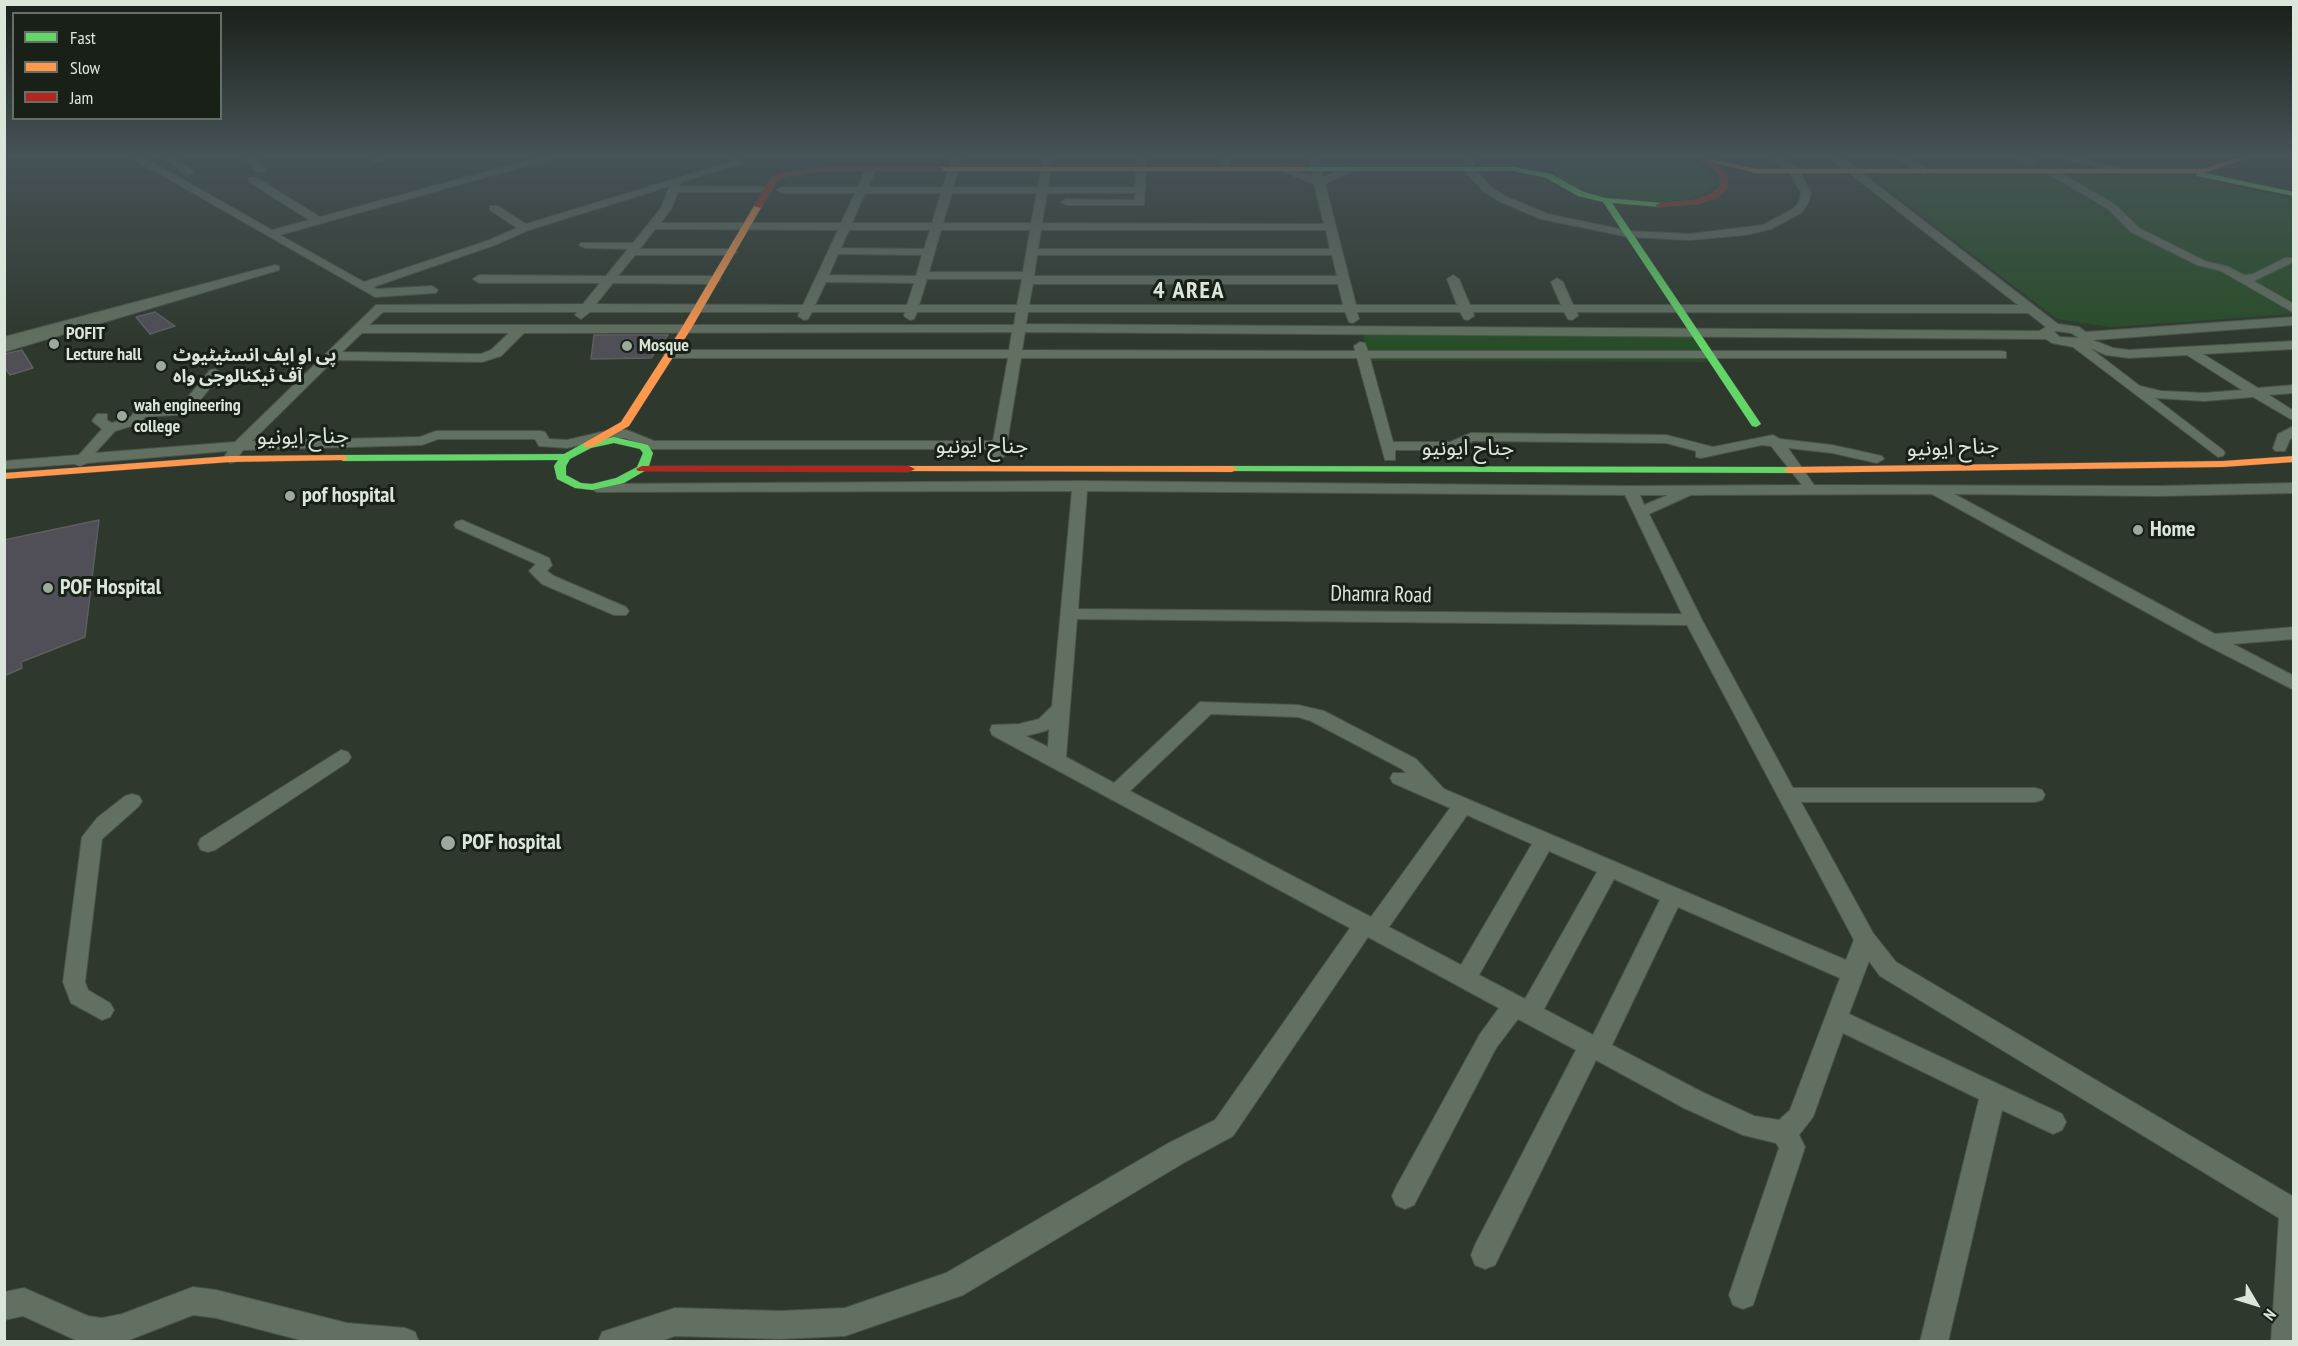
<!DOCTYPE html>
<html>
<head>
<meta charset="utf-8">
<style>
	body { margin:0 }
	#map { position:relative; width:2298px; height:1346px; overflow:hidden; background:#2e382d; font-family:"PT Sans Narrow",sans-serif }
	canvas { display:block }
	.frame { position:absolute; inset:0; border:6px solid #dbe6da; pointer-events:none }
	.legend { position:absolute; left:12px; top:12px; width:210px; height:108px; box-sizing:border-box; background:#182018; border:2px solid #666f66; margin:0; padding:8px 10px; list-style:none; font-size:18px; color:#dbe6da }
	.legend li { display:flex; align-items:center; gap:12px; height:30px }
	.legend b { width:30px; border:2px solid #666f66 }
	.north { position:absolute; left:2226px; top:1274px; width:60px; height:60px; -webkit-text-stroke:4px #182018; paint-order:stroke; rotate:128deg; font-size:16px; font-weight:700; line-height:24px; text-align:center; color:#dbe6da }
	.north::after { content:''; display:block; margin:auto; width:21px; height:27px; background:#dbe6da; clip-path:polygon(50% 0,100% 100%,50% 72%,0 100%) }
</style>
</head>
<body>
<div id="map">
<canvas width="2298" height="1346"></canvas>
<div class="frame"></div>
<ul class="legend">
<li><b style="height:8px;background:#63d668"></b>Fast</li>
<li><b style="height:8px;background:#ff974d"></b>Slow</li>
<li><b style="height:8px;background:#b3261e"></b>Jam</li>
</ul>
<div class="north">N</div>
</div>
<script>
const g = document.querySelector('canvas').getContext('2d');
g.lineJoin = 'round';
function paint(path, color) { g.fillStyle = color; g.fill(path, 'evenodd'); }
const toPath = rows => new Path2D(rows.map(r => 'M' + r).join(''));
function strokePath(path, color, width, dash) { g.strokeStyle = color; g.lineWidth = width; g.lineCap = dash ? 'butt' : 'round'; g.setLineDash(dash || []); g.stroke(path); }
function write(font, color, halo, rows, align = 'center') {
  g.font = font + ' "PT Sans Narrow","Noto Sans Arabic",sans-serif'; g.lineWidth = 6; g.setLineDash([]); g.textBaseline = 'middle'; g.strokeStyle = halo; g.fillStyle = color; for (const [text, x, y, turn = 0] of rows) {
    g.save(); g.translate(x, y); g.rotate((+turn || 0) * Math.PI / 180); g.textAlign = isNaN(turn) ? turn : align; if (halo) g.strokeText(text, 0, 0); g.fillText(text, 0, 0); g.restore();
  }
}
paint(toPath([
	[1556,157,1685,157,1710,172,1714,183,1706,192,1684,200,1658,202,1625,200,1597,195,1560,179,1552,169],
	[1869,175,2170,176,2212,181,2293,199,2293,314,2110,327,2057,319],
	[1373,332,1681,334,1695,337,1710,362,1371,361,1363,336]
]), '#274d27');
const building = toPath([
	[155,312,175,326,150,334,136,317,155,312],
	[594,335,668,335,651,358,591,359,594,335],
	[22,350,33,368,10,375,4,367,4,354,22,350],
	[99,520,85,637,21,662,22,668,4,676,4,540,99,520]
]);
paint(building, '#504e57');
strokePath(building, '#5d5f60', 1.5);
const street = toPath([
	[130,157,143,157,272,230,309,220,249,182,249,178,257,178,320,217,540,157,558,157,280,235,364,282,487,241,517,228,490,210,490,206,498,206,526,224,731,162,725,157,737,157,744,163,681,182,680,186,767,187,772,190,771,192,678,192,671,209,661,223,841,223,855,193,782,193,777,190,782,187,858,187,866,169,871,166,876,169,868,187,943,187,952,157,962,157,953,187,1038,187,1043,157,1053,157,1048,187,1135,187,1137,157,1147,157,1144,205,1066,205,1061,202,1066,199,1135,200,1135,193,1047,193,1042,223,1324,224,1314,184,1276,169,1281,166,1313,176,1308,157,1318,157,1323,177,1350,167,1355,170,1325,184,1356,305,1457,305,1447,279,1453,275,1459,279,1470,305,1561,305,1551,282,1557,278,1563,282,1573,305,2018,305,1829,157,1841,157,2058,324,2079,327,2086,332,2294,317,2294,325,2093,340,2113,348,2129,350,2294,341,2294,349,2203,354,2258,388,2294,385,2294,393,2269,395,2294,411,2294,421,2253,397,2204,401,2155,398,2223,450,2225,453,2223,456,2218,457,2073,347,2052,343,2046,339,1025,332,1022,350,1355,351,1354,346,1360,342,1365,343,1368,351,2001,351,2006,352,2006,358,1370,358,1393,442,1450,442,1471,433,1666,435,1713,447,1773,435,1780,439,1832,445,1882,456,1884,459,1877,463,1832,453,1788,448,1814,485,2160,486,2294,483,2294,493,2160,496,1954,494,2215,634,2294,627,2294,639,2233,644,2294,676,2294,690,2204,644,1932,494,1691,495,1649,514,1702,620,1793,788,2035,788,2042,790,2045,795,2042,800,2035,802,1801,802,1873,933,1896,962,2294,1197,2294,1342,2271,1342,2279,1218,1880,976,1869,961,1849,1014,2062,1114,2066,1122,2062,1130,2053,1134,2002,1110,1948,1342,1920,1342,1979,1099,1843,1033,1813,1117,1799,1135,1805,1147,1753,1305,1743,1309,1733,1305,1729,1295,1779,1148,1776,1143,1743,1135,1684,1108,1596,1060,1495,1265,1485,1269,1475,1265,1471,1255,1475,1245,1576,1050,1518,1019,1496,1048,1414,1205,1405,1209,1396,1205,1392,1196,1396,1187,1480,1034,1499,1008,1368,937,1233,1136,1185,1162,963,1295,845,1336,780,1339,675,1336,658,1342,598,1342,602,1332,675,1308,780,1311,845,1308,946,1273,1167,1144,1215,1120,1350,928,992,735,990,730,992,725,1019,724,1039,719,1052,706,1072,491,597,492,589,487,592,484,1080,481,1630,486,1802,485,1771,446,1762,445,1701,458,1696,457,1696,451,1666,443,1473,441,1453,450,1395,450,1395,460,1385,460,1357,358,1021,358,1005,456,998,460,991,456,992,449,652,449,625,438,610,438,567,448,539,446,535,439,438,439,422,445,243,450,235,462,230,463,223,459,228,451,87,463,80,466,74,464,4,469,4,461,79,455,102,429,92,421,97,414,107,414,107,420,112,423,131,417,135,410,140,409,180,407,210,370,215,369,222,373,189,414,145,417,141,423,115,431,95,453,235,442,376,305,583,304,600,283,479,283,473,279,479,275,606,276,628,249,585,248,579,245,581,243,633,243,661,208,670,186,529,230,495,245,373,287,377,289,432,286,438,290,436,293,375,297,130,157],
	[865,193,941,193,932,223,852,223,865,193],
	[952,193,1037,193,1031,223,943,223,952,193],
	[655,229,838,230,803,305,596,304,613,283,714,284,720,280,714,276,618,276,635,255,731,255,737,252,731,249,640,249,655,229],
	[849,230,930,230,924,249,841,248,849,230],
	[941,230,1030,230,1023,272,929,272,941,230],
	[1041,230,1326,230,1330,249,1038,249,1041,230],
	[838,254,922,255,916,276,829,275,838,254],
	[1037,255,1332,255,1337,276,1034,276,1037,255],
	[927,279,1022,279,1017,305,919,305,927,279],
	[826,282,914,283,907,305,815,305,826,282],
	[1033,284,1338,284,1343,305,1029,305,1033,284],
	[383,312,577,312,575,315,581,319,590,312,800,312,798,316,804,320,808,319,812,312,905,312,904,316,910,320,914,319,917,312,1016,312,1014,325,369,325,383,312],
	[1028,312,1345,312,1349,322,1353,323,1359,319,1357,312,1460,312,1464,319,1468,320,1474,316,1473,312,1564,312,1568,319,1572,320,1578,316,1577,312,2028,313,2046,327,2039,331,1026,324,1028,312],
	[2056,331,2071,333,2079,338,2060,337,2054,332,2056,331],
	[1012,332,1009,350,670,350,664,354,670,358,1008,358,993,441,654,441,627,430,610,430,567,440,549,439,545,432,540,431,436,431,420,437,252,441,334,360,482,362,501,356,524,333,1012,332],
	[362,333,509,333,491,350,481,354,342,352,362,333],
	[2090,348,2106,355,2129,358,2187,355,2242,390,2204,393,2161,391,2140,386,2090,348],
	[1087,491,1625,495,1682,614,1078,609,1087,491],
	[1640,495,1668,495,1644,505,1640,495],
	[1077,619,1687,625,1854,940,1846,960,1444,789,1416,759,1324,711,1298,705,1200,702,1114,783,1066,757,1077,619],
	[1211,714,1298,717,1311,721,1402,769,1406,773,1393,773,1390,778,1393,783,1450,808,1371,917,1130,791,1211,714],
	[1049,729,1048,747,1026,736,1045,731,1049,729],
	[1467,815,1532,844,1461,965,1389,927,1467,815],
	[1549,851,1597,872,1525,999,1479,975,1549,851],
	[1614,879,1660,900,1593,1035,1544,1009,1614,879],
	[1678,907,1840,978,1790,1110,1779,1120,1754,1116,1702,1092,1612,1045,1678,907],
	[163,157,175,157,195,173,186,175,163,157],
	[243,157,254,157,266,170,257,172,243,157],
	[374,157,390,157,376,163,371,160,374,157],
	[1220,157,1230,157,1230,171,1221,169,1220,157],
	[1463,157,1473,157,1475,169,1492,188,1507,197,1548,214,1629,231,1690,234,1763,225,1793,209,1799,202,1801,192,1790,173,1771,157,1783,157,1798,169,1811,192,1809,202,1801,213,1771,229,1745,235,1690,240,1629,237,1541,219,1499,201,1484,192,1466,172,1463,157],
	[1894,157,1907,157,1932,172,1923,174,1894,157],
	[2012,157,2029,157,2036,161,2031,164,2012,157],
	[2055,157,2076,157,2131,171,2126,174,2055,157],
	[2048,170,2056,170,2116,205,2139,228,2205,261,2229,267,2244,275,2253,274,2285,258,2293,258,2293,262,2254,281,2294,304,2294,313,2221,271,2197,265,2131,232,2108,209,2048,174,2048,170],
	[275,265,279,266,279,270,4,352,4,337,275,265],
	[2294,426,2294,437,2290,439,2285,451,2275,451,2273,448,2278,434,2294,426],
	[462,520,549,558,552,565,547,571,554,576,626,607,629,611,626,615,614,615,542,584,529,571,536,564,456,528,454,525,456,522,462,520],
	[341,750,348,752,351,757,348,762,215,850,208,852,201,850,198,844,201,838,341,750],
	[132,794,139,796,142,801,139,806,102,839,85,982,88,990,110,1003,114,1010,110,1017,102,1020,71,1003,63,982,82,837,97,818,125,796,132,794],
	[193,1287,216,1290,347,1323,405,1328,415,1332,419,1342,308,1342,216,1318,193,1315,124,1342,80,1342,23,1316,4,1320,4,1292,24,1288,88,1316,102,1318,122,1314,193,1287]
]);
const fast = toPath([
	[1303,167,1514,167,1551,174,1584,192,1606,198,1663,203,1664,205,1660,207,1612,203,1761,424,1756,427,1752,426,1603,202,1578,196,1546,178,1514,171,1300,171,1299,169,1303,167],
	[2200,172,2294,192,2294,196,2197,176,2196,174,2200,172],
	[614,437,648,445,653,453,648,469,624,483,592,490,575,488,557,479,554,466,558,460,343,461,338,458,343,455,564,454,584,443,614,437],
	[614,443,640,449,643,453,637,467,616,478,592,484,581,483,566,475,566,466,570,459,591,448,614,443],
	[1232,466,1789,467,1795,470,1789,473,1228,471,1226,469,1232,466]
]);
const slow = toPath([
	[2240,157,2252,157,2203,173,1756,173,1702,160,1706,158,1756,169,2203,169,2240,157],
	[937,167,1303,167,1307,169,1303,171,940,171,936,169,937,167],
	[758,204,762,206,691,329,629,426,592,447,584,447,584,443,621,422,681,329,754,206,758,204],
	[343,455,348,458,347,460,230,462,4,479,4,473,230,456,343,455],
	[2294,456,2294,462,2223,467,1789,473,1783,470,1789,467,2223,461,2294,456],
	[909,466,1232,466,1238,469,1232,472,905,471,903,469,909,466]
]);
const jam = toPath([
	[1696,157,1705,157,1720,166,1728,176,1727,189,1717,198,1698,204,1657,207,1656,205,1660,203,1694,200,1711,194,1720,186,1720,176,1714,170,1696,157],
	[826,167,940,167,944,169,940,171,826,171,788,176,777,181,761,208,754,206,771,177,786,172,826,167],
	[642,466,909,466,915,469,909,472,638,471,636,469,642,466]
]);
strokePath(street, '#4b534a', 2);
strokePath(fast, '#4b534a', 1);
strokePath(slow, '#4b534a', 1);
strokePath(jam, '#4b534a', 1);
paint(street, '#627061');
paint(fast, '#63d668');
paint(slow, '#ff974d');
paint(jam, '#b3261e');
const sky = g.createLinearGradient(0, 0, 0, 346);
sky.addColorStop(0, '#191f19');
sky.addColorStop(0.45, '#465357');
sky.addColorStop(1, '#46535700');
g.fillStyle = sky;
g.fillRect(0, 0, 2298, 346);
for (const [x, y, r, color] of [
	[54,344,6,"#9ea99d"],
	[627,346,6,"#9ea99d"],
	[161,366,6,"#9ea99d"],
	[122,416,6,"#9ea99d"],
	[290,496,6,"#9ea99d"],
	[2138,530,6,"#9ea99d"],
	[48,588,6,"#9ea99d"],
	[448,843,8,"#9ea99d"]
]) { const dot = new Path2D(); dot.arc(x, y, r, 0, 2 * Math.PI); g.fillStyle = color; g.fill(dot); strokePath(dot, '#182018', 2); }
write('bold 18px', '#dbe6da', '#182018', [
	["POFIT",66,334],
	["Lecture hall",66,355],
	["Mosque",639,346],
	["پی او ایف انسٹیٹیوٹ",173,356],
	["آف ٹیکنالوجی واہ",173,377],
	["wah engineering",134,406],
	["college",134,427]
], 'left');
write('22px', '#dbe6da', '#182018', [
	["جناح ایونیو",303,437,-1],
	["جناح ایونیو",982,447],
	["جناح ایونیو",1953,448,-2],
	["جناح ایونیو",1468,449],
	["Dhamra Road",1381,595,1]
]);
write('bold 22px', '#dbe6da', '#182018', [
	["pof hospital",302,496],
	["Home",2150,530],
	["POF Hospital",60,588],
	["POF hospital",462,843]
], 'left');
g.letterSpacing = '1.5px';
write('bold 24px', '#dbe6da', '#182018', [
	["4 AREA",1189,291]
]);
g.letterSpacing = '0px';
</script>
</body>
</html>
